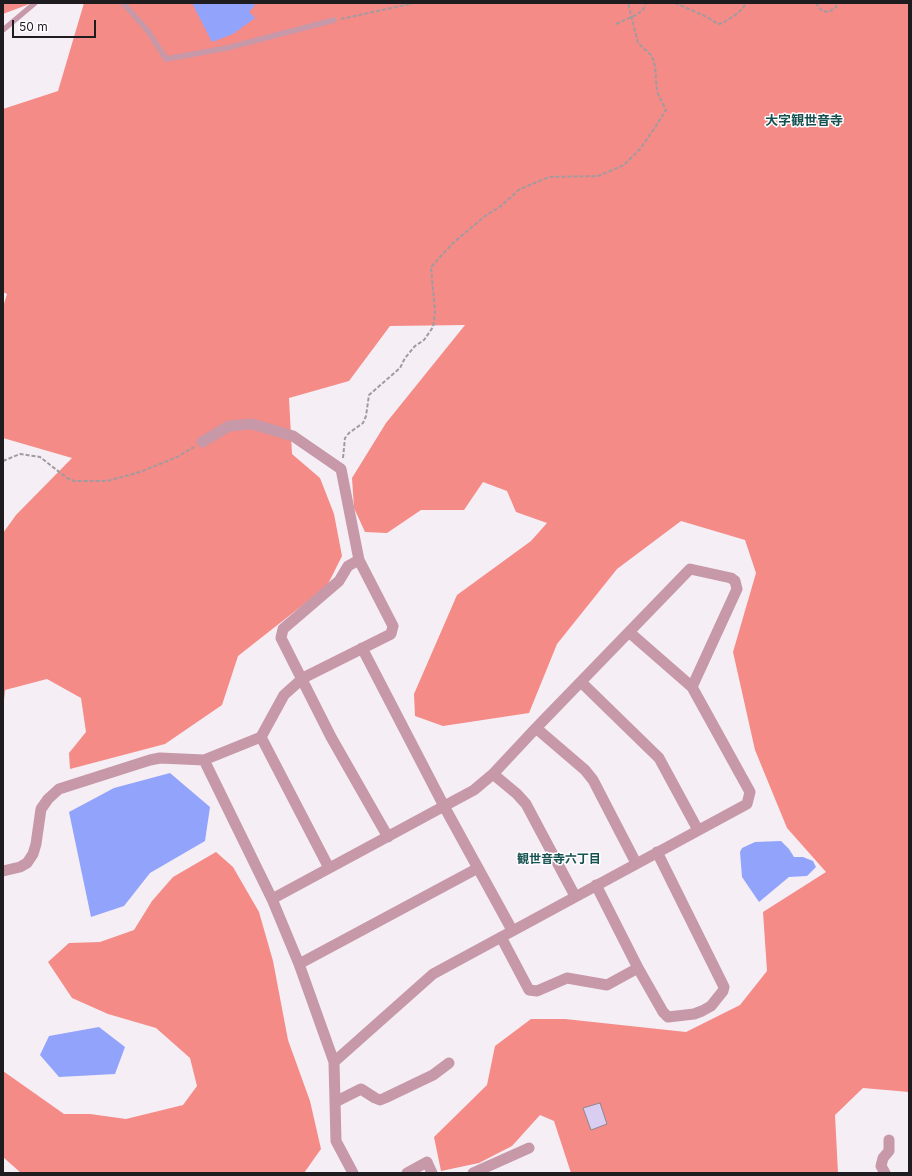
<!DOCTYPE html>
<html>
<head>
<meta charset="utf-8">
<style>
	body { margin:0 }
	#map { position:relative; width:912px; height:1176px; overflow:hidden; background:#f6eef5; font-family:Inter,sans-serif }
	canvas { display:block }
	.frame { position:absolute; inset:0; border:4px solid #1f1c1f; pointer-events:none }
	.scale { position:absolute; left:12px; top:20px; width:84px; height:18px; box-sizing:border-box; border:2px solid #1f1c1f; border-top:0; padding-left:5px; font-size:12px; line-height:14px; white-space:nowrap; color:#1f1c1f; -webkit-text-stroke:3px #fffdff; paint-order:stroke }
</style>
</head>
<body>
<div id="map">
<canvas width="912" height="1176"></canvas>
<div class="frame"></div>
<div class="scale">50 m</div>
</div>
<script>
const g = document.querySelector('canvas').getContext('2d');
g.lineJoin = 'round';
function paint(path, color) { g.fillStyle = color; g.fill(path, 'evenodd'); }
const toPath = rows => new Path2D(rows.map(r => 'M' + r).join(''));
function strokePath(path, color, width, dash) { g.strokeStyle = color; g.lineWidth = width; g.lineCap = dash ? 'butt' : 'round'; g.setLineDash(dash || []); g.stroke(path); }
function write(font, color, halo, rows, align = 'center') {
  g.font = font + ' Inter,"Noto Sans JP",sans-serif'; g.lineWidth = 3; g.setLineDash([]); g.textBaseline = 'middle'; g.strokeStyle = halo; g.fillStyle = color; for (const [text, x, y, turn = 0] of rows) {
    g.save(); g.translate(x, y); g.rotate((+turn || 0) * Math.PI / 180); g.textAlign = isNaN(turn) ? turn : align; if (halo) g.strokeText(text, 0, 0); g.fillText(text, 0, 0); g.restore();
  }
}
paint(toPath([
	[3,3,32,3,3,14],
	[84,3,909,3,909,1092,863,1088,835,1115,838,1173,571,1173,554,1121,540,1115,512,1146,479,1163,441,1171,434,1137,487,1085,495,1046,531,1019,565,1019,686,1032,740,1005,767,971,763,912,826,872,787,828,755,750,733,652,756,573,745,540,681,521,617,569,557,644,529,713,443,726,415,716,414,694,457,595,531,541,547,523,516,512,507,491,483,482,464,510,421,510,387,533,365,532,354,508,352,478,386,423,465,325,390,326,349,381,289,398,292,454,320,478,334,514,342,556,327,586,238,656,222,705,165,744,70,769,69,753,86,732,81,698,47,679,5,690,3,711,3,533,16,515,72,458,3,438,3,307,7,294,3,292,3,109,58,91],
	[216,852,233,867,259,912,273,961,288,1040,310,1101,321,1149,304,1173,21,1173,3,1157,3,1071,64,1114,90,1114,126,1119,183,1105,197,1086,190,1058,156,1028,108,1014,72,998,48,962,69,943,100,942,134,930,152,901,173,877]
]), '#f48b87');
paint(toPath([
	[192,3,241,3,255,18,233,34,212,42],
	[170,773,210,807,205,841,150,873,124,906,91,917,69,812,114,788],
	[781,841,789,849,794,857,803,857,813,861,816,867,807,876,789,877,759,902,742,877,740,852,742,848,755,842],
	[99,1027,125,1047,115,1074,59,1077,40,1055,49,1036]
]), '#92a3fb');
strokePath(toPath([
	[245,7,249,3]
]), '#92a3fb', 12);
const building = toPath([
	[600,1103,607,1124,591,1130,583,1108,600,1103]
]);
paint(building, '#dacdf2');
strokePath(building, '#8b8891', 1);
strokePath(toPath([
	[675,3,707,17,718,24,723,23,738,13,747,3],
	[816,3,822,11,829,12,836,7,836,3],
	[341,19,414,3],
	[616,24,636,15,643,10,646,3],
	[343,458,345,438,349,433,363,423,366,416,369,395,400,368,405,358,415,346,424,340,433,327,435,312,431,267,453,243,485,216,501,206,520,189,549,177,598,176,624,165,640,149,656,126,666,110,657,92,655,66,652,56,638,43,628,3],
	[3,461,20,454,40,457,67,478,74,481,107,481,140,472,177,457,194,447]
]), '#a19ba0', 2, [4, 2]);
strokePath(toPath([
	[123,3,148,31,166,59,227,48,334,20],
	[3,30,35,3]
]), '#c698a8', 5.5);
strokePath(toPath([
	[359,560,348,566,339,581,283,629,281,638,331,737,388,837],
	[362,648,445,808,512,930],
	[581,682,659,758,698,830],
	[536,728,585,770,593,780,636,863],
	[261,737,329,868],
	[204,760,272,899,299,964,334,1062,336,1141,353,1173],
	[493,774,517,794,526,804,575,896],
	[3,871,20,867,27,863,33,854,36,844,41,809,48,799,59,789,150,760,160,758,204,760,261,737,284,695,303,678,391,634,393,626,359,560,341,469,293,436,252,424,229,426,202,442],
	[596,885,638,968,663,1012,668,1017,694,1014,702,1011,711,1006,723,991,724,987,657,852],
	[272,899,474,790,493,774,536,728,690,569,731,578,735,581,737,589,692,687],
	[501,937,529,990,537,991,567,978,607,985,638,968],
	[299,964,478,868],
	[334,1062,433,974,747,804,750,792,692,687,629,632],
	[335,1102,361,1089,375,1098,380,1100,385,1098,433,1075,449,1063],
	[407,1173,427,1162,432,1173],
	[473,1173,529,1148],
	[885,1173,881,1166,883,1158,889,1151,889,1140]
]), '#c698a8', 11);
write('bold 12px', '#155250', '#fffdff', [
	["観世音寺六丁目",559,859]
]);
write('bold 13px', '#155250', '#fffdff', [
	["大字観世音寺",804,121]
]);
</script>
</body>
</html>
